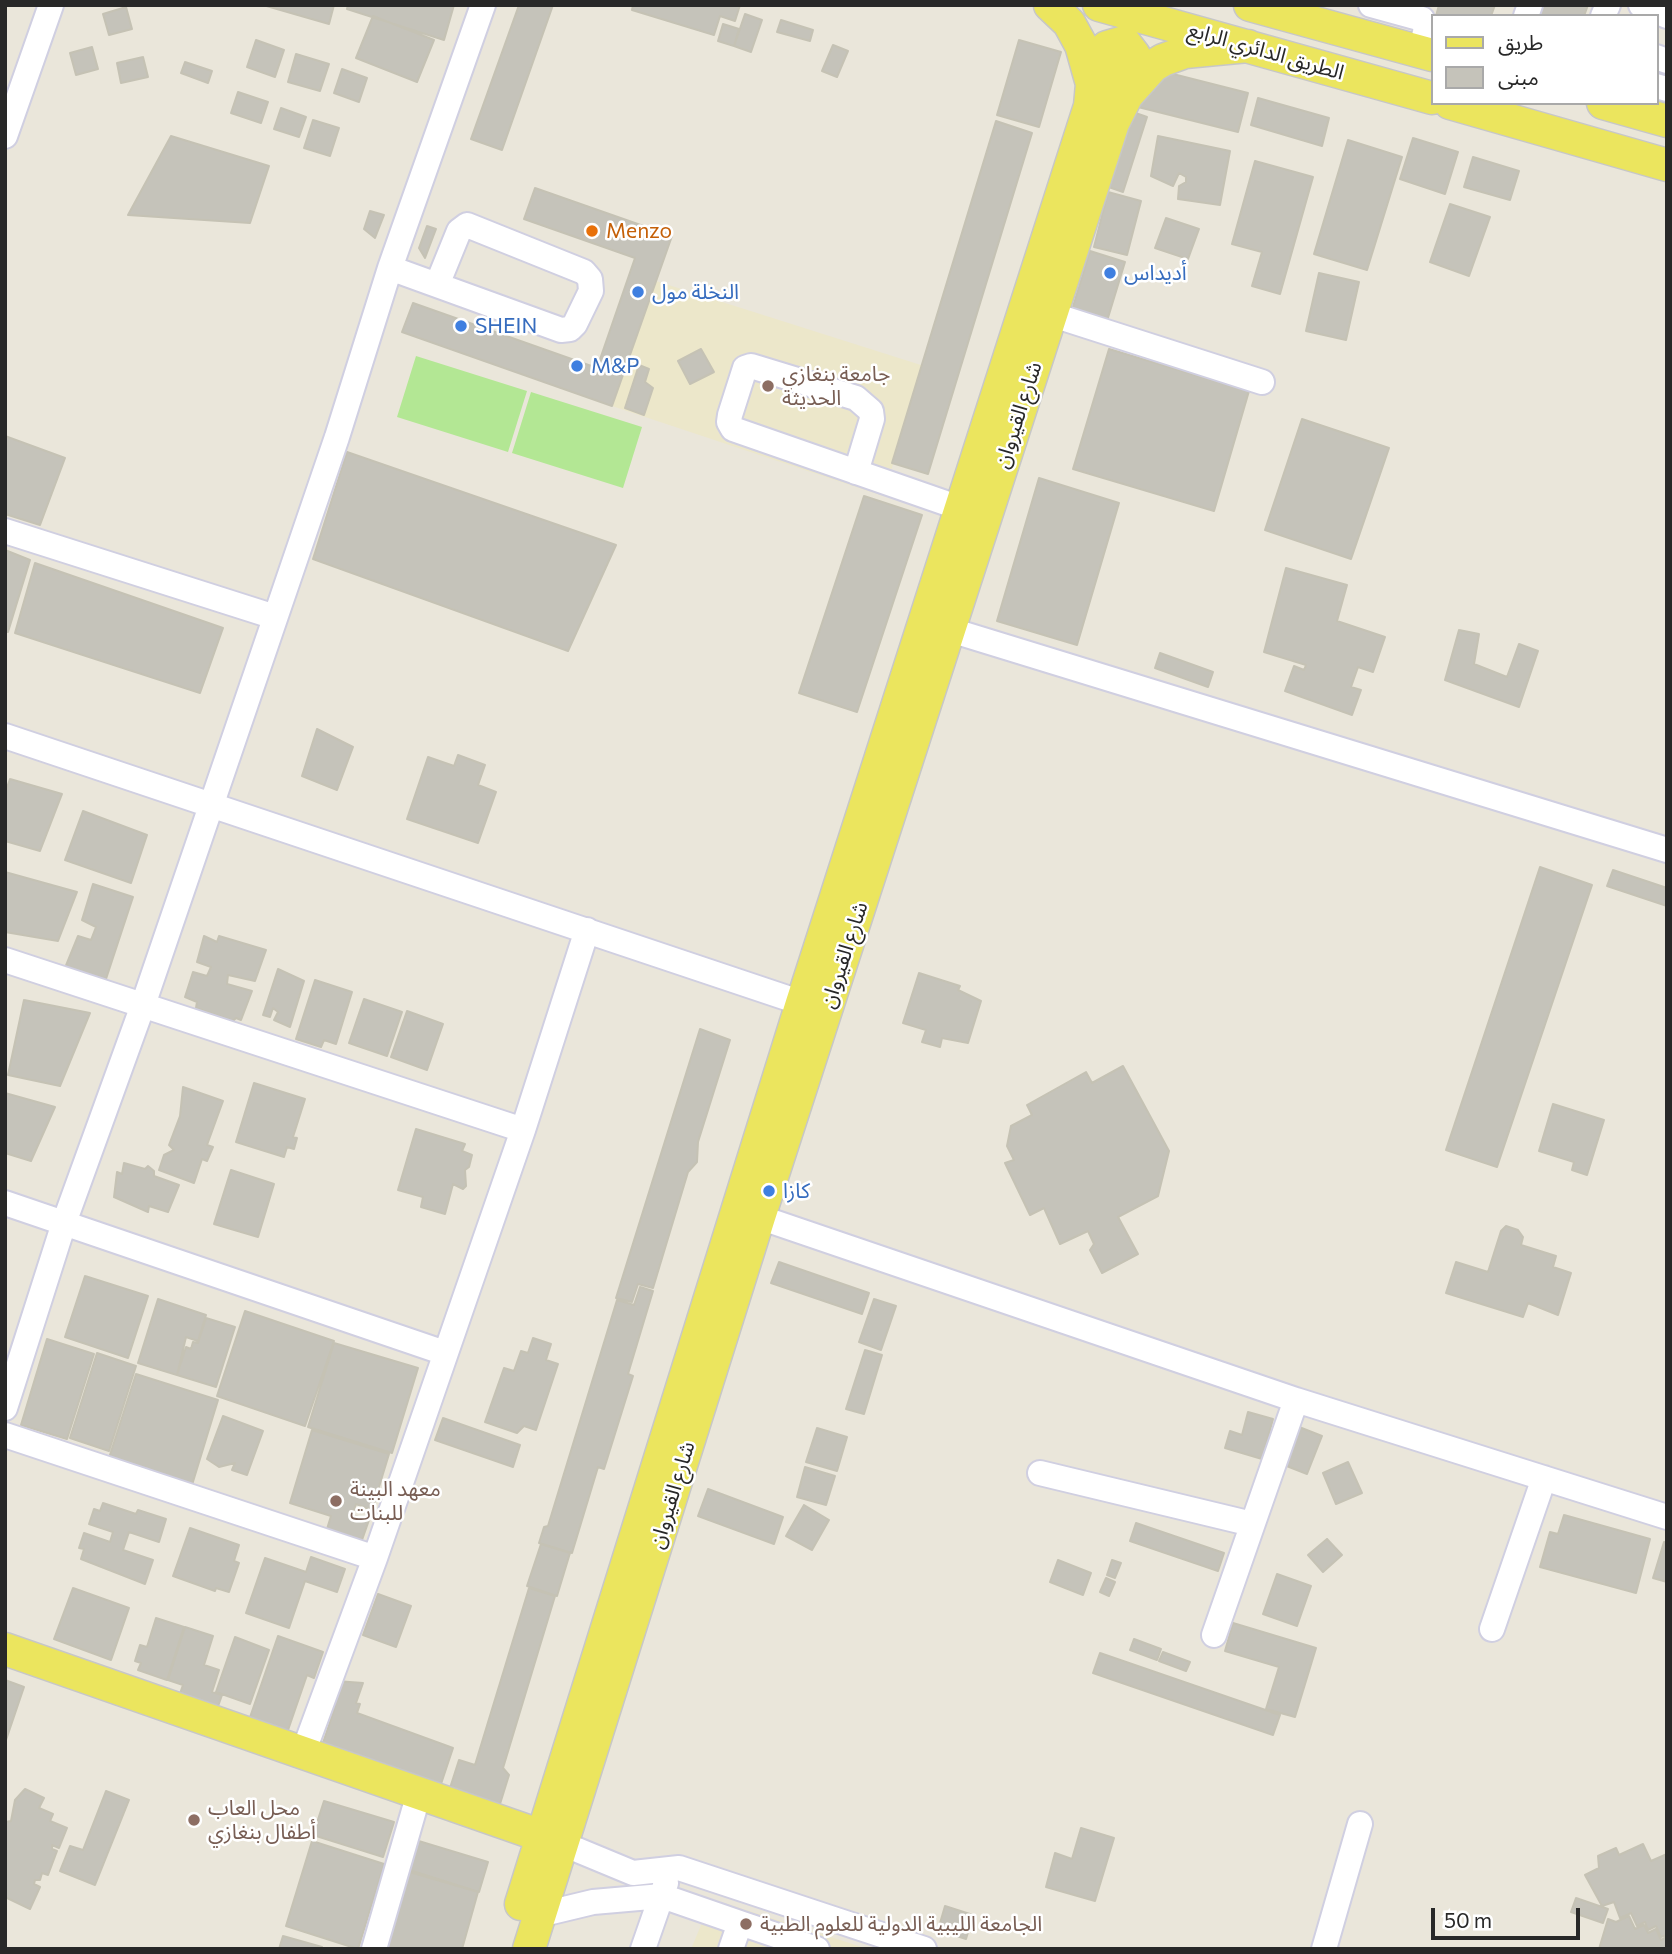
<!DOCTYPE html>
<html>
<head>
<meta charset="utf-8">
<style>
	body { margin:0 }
	#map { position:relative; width:1672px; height:1954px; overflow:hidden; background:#eae6da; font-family:Commissioner,"Noto Sans Arabic",sans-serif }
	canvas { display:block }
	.frame { position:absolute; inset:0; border:7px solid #282828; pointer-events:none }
	.legend { position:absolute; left:1431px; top:14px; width:228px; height:91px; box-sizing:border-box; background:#fff; border:2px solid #a9a9a9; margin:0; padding:9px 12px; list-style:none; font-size:21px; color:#282828 }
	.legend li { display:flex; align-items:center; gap:14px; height:35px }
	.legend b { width:35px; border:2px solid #a9a9a9 }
	.scale { position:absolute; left:1431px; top:1908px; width:149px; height:32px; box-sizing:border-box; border:4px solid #282828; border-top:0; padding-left:9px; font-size:21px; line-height:24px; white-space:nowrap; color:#282828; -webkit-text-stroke:5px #fff; paint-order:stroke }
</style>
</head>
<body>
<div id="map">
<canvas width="1672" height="1954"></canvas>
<div class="frame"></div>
<ul class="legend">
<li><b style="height:9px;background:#ebe55e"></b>طريق</li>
<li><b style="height:19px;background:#c5c3ba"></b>مبنى</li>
</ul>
<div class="scale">50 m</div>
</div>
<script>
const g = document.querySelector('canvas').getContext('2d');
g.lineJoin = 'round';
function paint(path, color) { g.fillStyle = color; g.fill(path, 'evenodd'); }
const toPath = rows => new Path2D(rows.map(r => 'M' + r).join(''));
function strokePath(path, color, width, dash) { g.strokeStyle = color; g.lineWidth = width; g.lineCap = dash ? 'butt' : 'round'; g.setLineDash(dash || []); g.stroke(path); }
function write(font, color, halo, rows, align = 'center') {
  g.font = font + ' Commissioner,"Noto Sans Arabic",sans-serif'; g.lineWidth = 5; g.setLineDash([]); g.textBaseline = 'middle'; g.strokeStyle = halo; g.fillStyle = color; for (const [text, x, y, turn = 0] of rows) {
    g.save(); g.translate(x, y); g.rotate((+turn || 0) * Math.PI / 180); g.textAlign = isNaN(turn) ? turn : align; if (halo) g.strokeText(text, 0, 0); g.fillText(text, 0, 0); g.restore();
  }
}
paint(toPath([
	[656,281,924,366,883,496,612,406],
	[712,1899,868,1949,691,1949]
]), '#ece7ca');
paint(toPath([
	[416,356,527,391,508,452,397,417],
	[531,392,642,427,623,488,512,453]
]), '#b3e794');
const building = toPath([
	[263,5,334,5,329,24,263,5],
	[348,5,454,5,444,40,347,9,348,5],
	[519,5,553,5,502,150,471,139,519,5],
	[633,5,740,5,735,21,720,16,714,35,632,10,633,5],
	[1439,5,1495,5,1491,16,1436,16,1439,5],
	[1542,5,1588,5,1584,16,1538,16,1542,5],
	[126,7,132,29,109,35,103,14,126,7],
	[745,14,762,20,751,52,734,46,745,14],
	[373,16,434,40,417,82,356,58,373,16],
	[781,20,813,30,810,41,777,32,781,20],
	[723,24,739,29,734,46,718,41,723,24],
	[256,40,284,50,275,77,247,67,256,40],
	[1019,40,1061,52,1039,127,997,115,1019,40],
	[833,45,848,51,837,77,822,71,833,45],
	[92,47,98,69,76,75,70,53,92,47],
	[296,54,329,64,320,91,288,82,296,54],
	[143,57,148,77,121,83,117,63,143,57],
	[185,62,212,71,208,83,181,73,185,62],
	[342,69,367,78,359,102,334,93,342,69],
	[1169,73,1248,93,1238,132,1130,105,1169,73],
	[238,92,268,102,261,123,231,113,238,92],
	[1258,98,1329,118,1322,146,1251,125,1258,98],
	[281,108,306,117,299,137,274,129,281,108],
	[1127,110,1147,117,1123,192,1103,185,1127,110],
	[313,120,339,128,330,156,304,148,313,120],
	[996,121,1032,133,928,474,892,463,996,121],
	[171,136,269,166,250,223,128,215,171,136],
	[1158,136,1230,151,1220,205,1178,199,1179,186,1186,182,1186,177,1179,173,1173,186,1151,176,1158,136],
	[1413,138,1458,152,1445,194,1400,179,1413,138],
	[1348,140,1402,157,1367,270,1314,254,1348,140],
	[1473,157,1519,171,1510,200,1464,187,1473,157],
	[1255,161,1313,177,1280,294,1252,286,1262,252,1232,244,1255,161],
	[535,188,672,236,612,406,402,332,413,303,597,368,635,258,524,219,535,188],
	[1108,192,1141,201,1127,255,1094,247,1108,192],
	[1450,204,1490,217,1469,276,1430,262,1450,204],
	[370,211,384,215,375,238,364,229,370,211],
	[1166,218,1199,229,1188,259,1155,248,1166,218],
	[427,226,436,229,425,258,419,248,427,226],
	[1090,251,1125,262,1107,321,1072,310,1090,251],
	[1319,273,1359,282,1346,340,1306,331,1319,273],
	[701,349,714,372,690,384,678,361,701,349],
	[1109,349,1249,391,1214,511,1073,469,1109,349],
	[639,365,649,369,645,382,653,388,644,415,625,408,639,365],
	[1302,419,1389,448,1351,559,1265,530,1302,419],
	[5,436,65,458,40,525,5,514,5,436],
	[347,452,616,545,568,651,313,559,347,452],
	[1039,478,1119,503,1077,645,997,621,1039,478],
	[864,496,922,515,857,712,799,693,864,496],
	[5,550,30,560,8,632,5,631,5,550],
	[35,563,223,628,200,693,15,633,35,563],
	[1286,568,1347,585,1337,621,1385,637,1373,672,1358,667,1351,687,1361,690,1352,715,1285,691,1294,666,1304,670,1306,665,1264,652,1286,568],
	[1459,630,1479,634,1474,664,1507,677,1519,644,1538,651,1519,707,1445,680,1459,630],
	[1160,653,1213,672,1208,687,1155,668,1160,653],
	[317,729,353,747,337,790,302,776,317,729],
	[458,755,485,765,478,785,496,792,478,843,407,819,428,757,454,766,458,755],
	[10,779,62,794,40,851,5,841,5,793,10,779],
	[83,811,147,835,131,883,65,860,83,811],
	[1540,867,1592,885,1497,1167,1446,1150,1540,867],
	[1613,870,1667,888,1667,906,1607,886,1613,870],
	[5,872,77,892,58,941,5,932,5,872],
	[93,884,133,897,105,982,65,968,78,936,91,940,96,927,82,920,93,884],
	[204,936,217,942,219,936,266,950,255,981,228,975,227,984,252,991,241,1020,236,1018,233,1021,196,1008,197,1002,185,997,193,972,207,976,211,967,197,962,204,936],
	[278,969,304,981,290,1027,274,1020,278,1012,273,1008,270,1017,263,1015,278,969],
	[919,973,960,986,958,990,981,1001,968,1043,942,1038,940,1047,922,1042,926,1030,903,1023,919,973],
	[315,980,352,992,336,1044,324,1040,321,1047,296,1039,315,980],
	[364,999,402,1012,387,1056,349,1043,364,999],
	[24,1000,90,1013,60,1086,8,1075,24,1000],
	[407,1011,443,1024,427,1070,391,1057,407,1011],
	[700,1029,730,1040,698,1142,697,1162,688,1172,653,1288,638,1284,632,1302,616,1298,700,1029],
	[1123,1066,1169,1151,1158,1196,1118,1217,1138,1254,1102,1273,1090,1250,1094,1244,1088,1231,1060,1244,1044,1208,1030,1215,1005,1163,1014,1160,1007,1146,1011,1126,1032,1115,1027,1105,1086,1072,1092,1083,1123,1066],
	[254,1083,305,1099,293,1137,297,1138,294,1149,287,1147,284,1157,236,1142,254,1083],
	[183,1087,223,1101,207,1145,213,1147,207,1161,202,1159,194,1183,159,1170,164,1155,174,1150,169,1145,180,1116,183,1087],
	[5,1093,55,1107,31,1161,5,1153,5,1093],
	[1553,1104,1604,1120,1587,1175,1572,1170,1574,1162,1539,1151,1553,1104],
	[416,1129,465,1144,462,1151,472,1155,469,1167,465,1170,466,1186,463,1189,453,1184,445,1214,421,1207,423,1197,398,1190,416,1129],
	[124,1163,145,1169,148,1166,154,1171,154,1176,179,1185,168,1212,149,1206,148,1212,114,1197,117,1172,122,1174,124,1163],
	[231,1170,274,1184,258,1237,214,1224,231,1170],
	[1506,1226,1518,1230,1523,1237,1521,1245,1556,1256,1553,1267,1571,1273,1558,1315,1528,1303,1523,1317,1446,1293,1456,1262,1488,1272,1501,1231,1506,1226],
	[779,1262,869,1293,862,1314,771,1283,779,1262],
	[85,1276,148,1296,128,1358,65,1337,85,1276],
	[640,1287,653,1291,628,1374,633,1376,604,1469,598,1467,572,1553,539,1543,544,1527,548,1526,617,1300,634,1305,640,1287],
	[158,1299,206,1315,198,1341,186,1337,177,1375,138,1363,158,1299],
	[874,1299,896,1306,881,1350,859,1342,874,1299],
	[245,1311,334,1341,305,1426,217,1396,245,1311],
	[206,1318,235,1327,216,1387,177,1375,186,1347,191,1349,193,1342,198,1343,206,1318],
	[533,1338,551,1344,546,1360,558,1364,536,1430,524,1426,517,1433,485,1422,504,1368,514,1371,521,1351,528,1353,533,1338],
	[47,1339,94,1354,67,1439,21,1425,47,1339],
	[334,1343,418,1368,392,1453,308,1427,334,1343],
	[865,1350,882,1355,864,1414,846,1409,865,1350],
	[97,1353,136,1366,109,1451,70,1438,97,1353],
	[136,1374,218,1400,192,1485,109,1458,136,1374],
	[1248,1412,1273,1419,1262,1459,1225,1448,1230,1431,1242,1435,1248,1412],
	[223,1416,263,1431,247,1475,232,1470,235,1463,219,1467,207,1459,223,1416],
	[443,1418,520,1445,513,1467,435,1440,443,1418],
	[1294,1425,1322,1436,1307,1474,1279,1463,1294,1425],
	[817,1428,847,1437,837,1471,806,1462,817,1428],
	[312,1430,389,1454,372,1510,356,1504,352,1515,369,1520,362,1540,327,1529,331,1516,290,1503,312,1430],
	[1348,1462,1362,1493,1336,1504,1323,1473,1348,1462],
	[805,1467,835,1476,826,1505,797,1497,805,1467],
	[708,1489,783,1517,774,1544,698,1516,708,1489],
	[103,1503,136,1514,138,1510,166,1519,159,1542,129,1532,123,1550,153,1560,145,1584,81,1559,84,1549,79,1548,84,1533,110,1542,113,1532,89,1524,94,1509,100,1511,103,1503],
	[804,1505,829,1520,812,1550,786,1536,804,1505],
	[1564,1515,1650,1539,1636,1593,1540,1567,1550,1532,1558,1534,1564,1515],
	[1136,1523,1224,1553,1218,1571,1130,1541,1136,1523],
	[190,1528,239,1545,234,1561,239,1563,229,1592,216,1588,215,1591,173,1576,190,1528],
	[1327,1539,1342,1555,1323,1572,1308,1555,1327,1539],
	[1664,1542,1667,1543,1667,1582,1653,1578,1664,1542],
	[541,1544,570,1553,557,1596,527,1586,541,1544],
	[311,1557,345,1569,337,1592,305,1581,289,1628,246,1613,265,1558,306,1572,311,1557],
	[1058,1560,1091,1573,1083,1595,1050,1582,1058,1560],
	[1112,1560,1121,1563,1115,1578,1107,1575,1112,1560],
	[1277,1574,1311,1586,1297,1626,1263,1614,1277,1574],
	[1106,1578,1115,1582,1109,1596,1100,1592,1106,1578],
	[73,1588,129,1608,111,1660,54,1639,73,1588],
	[529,1588,555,1596,503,1768,509,1775,500,1804,450,1788,459,1760,475,1765,529,1588],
	[378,1594,411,1606,396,1647,363,1635,378,1594],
	[156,1618,184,1627,167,1680,138,1670,141,1663,135,1661,140,1645,147,1647,156,1618],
	[1233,1623,1316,1648,1295,1717,1266,1709,1279,1667,1225,1651,1233,1623],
	[185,1627,213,1636,204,1665,219,1670,212,1692,222,1695,216,1712,178,1699,183,1685,168,1680,185,1627],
	[278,1636,323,1652,314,1678,307,1675,287,1733,247,1726,278,1636],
	[235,1637,269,1650,250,1704,216,1692,235,1637],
	[1134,1639,1161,1649,1157,1660,1130,1650,1134,1639],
	[1163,1652,1190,1662,1186,1671,1159,1661,1163,1652],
	[1100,1653,1280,1715,1273,1735,1093,1673,1100,1653],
	[5,1680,24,1687,5,1743,5,1680],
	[336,1681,363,1683,356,1703,360,1704,357,1713,453,1748,441,1784,323,1743,334,1710,336,1681],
	[25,1789,44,1798,39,1808,53,1814,50,1821,67,1828,59,1848,52,1845,52,1849,57,1851,48,1875,42,1873,40,1880,35,1880,34,1884,40,1887,30,1909,5,1897,5,1822,11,1821,15,1800,25,1789],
	[106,1791,129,1800,95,1885,60,1871,70,1846,83,1850,106,1791],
	[324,1801,394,1822,383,1857,313,1835,324,1801],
	[1081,1828,1114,1838,1095,1901,1046,1887,1055,1853,1072,1859,1081,1828],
	[412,1839,488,1862,479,1892,403,1868,412,1839],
	[312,1841,384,1864,358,1949,286,1926,312,1841],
	[1643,1844,1651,1861,1667,1854,1667,1935,1661,1937,1656,1926,1648,1930,1645,1922,1637,1926,1631,1913,1620,1918,1614,1902,1602,1906,1585,1875,1599,1868,1598,1856,1616,1848,1619,1855,1643,1844],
	[406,1871,478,1892,462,1949,384,1949,406,1871],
	[1576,1898,1608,1909,1603,1923,1571,1912,1576,1898],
	[945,1906,973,1915,966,1939,938,1930,945,1906],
	[1629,1916,1635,1929,1644,1925,1648,1933,1656,1929,1661,1940,1667,1937,1667,1949,1599,1949,1608,1919,1616,1922,1629,1916],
	[283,1936,322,1947,322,1949,279,1949,283,1936]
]);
paint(building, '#c5c3ba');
strokePath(building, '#c5c2b4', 2);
const minor = toPath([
	[1371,5,1422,19,1426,29,1420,51],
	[1641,5,1667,16],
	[1526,16,1530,5],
	[1603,16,1608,5],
	[1656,57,1667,61],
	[1656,86,1667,89],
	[5,136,51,5],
	[390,268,561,330,570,329,575,324,591,291,590,279,584,272,467,225,459,231,437,285],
	[1050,314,1262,382],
	[856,472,872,419,871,411,856,398,751,366,745,368,730,415,729,422,733,429,960,508],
	[5,531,275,617],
	[931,624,1667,850],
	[5,736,802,1003],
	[5,960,523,1130],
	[5,1203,445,1353],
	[759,1217,1296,1400,1667,1517],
	[5,1408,64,1223,143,1005,337,437,390,268,483,5],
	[5,1435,375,1558],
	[1040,1473,1252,1524],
	[1492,1629,1544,1478],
	[1214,1635,1296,1400],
	[303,1753,375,1558,523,1130,587,930],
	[563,1844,633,1873,679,1868,924,1949],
	[539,1915,593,1902,662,1896,740,1923],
	[374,1949,419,1793],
	[643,1949,666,1883],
	[731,1949,740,1923,817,1949],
	[1324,1949,1360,1824]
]);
const major = toPath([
	[1099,5,1432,98],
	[1250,5,1432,55],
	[1094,91,1107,47,1124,42,1134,55,1122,94],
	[1450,103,1667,165],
	[1603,103,1667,121],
	[5,1649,562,1843],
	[521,1904,802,1003,1090,106,1092,84,1081,45,1069,23,1050,5],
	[529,1949,759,1217,1113,123,1127,95,1153,66,1163,60,1185,52,1248,46]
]);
strokePath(minor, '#d0cfe1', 28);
strokePath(major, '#c7c7c7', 35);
strokePath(minor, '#fff', 24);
strokePath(major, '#ebe55e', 32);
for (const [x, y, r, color] of [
	[592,231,7,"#e8710a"],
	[1110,273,7,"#3f7fe0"],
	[638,292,7,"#3f7fe0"],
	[461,326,7,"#3f7fe0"],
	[577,366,7,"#3f7fe0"],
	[768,386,7,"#8d6e63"],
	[769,1191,7,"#3f7fe0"],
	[336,1501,7,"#8d6e63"],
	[194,1820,7,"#8d6e63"],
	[746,1924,7,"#8d6e63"]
]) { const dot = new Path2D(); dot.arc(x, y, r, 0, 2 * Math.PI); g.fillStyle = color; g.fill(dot); strokePath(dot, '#fff', 2.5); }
write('21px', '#282828', '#fff', [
	["الطريق الدائري الرابع",1266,51,16],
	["شارع القيروان",1018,415,-72],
	["شارع القيروان",844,955,-72],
	["شارع القيروان",672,1495,-73]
]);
write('21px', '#c56008', '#fff', [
	["Menzo",606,231]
], 'left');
write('21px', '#366cbe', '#fff', [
	["أديداس",1124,273],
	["النخلة مول",652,292],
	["SHEIN",475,326],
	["M&P",591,366],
	["كازا",783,1191]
], 'left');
write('21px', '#785e54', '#fff', [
	["جامعة بنغازي",782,374],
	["الحديثة",782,398],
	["معهد البينة",350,1489],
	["للبنات",350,1513],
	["محل العاب",208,1808],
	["أطفال بنغازي",208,1832],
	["الجامعة الليبية الدولية للعلوم الطبية",760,1924]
], 'left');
</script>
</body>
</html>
